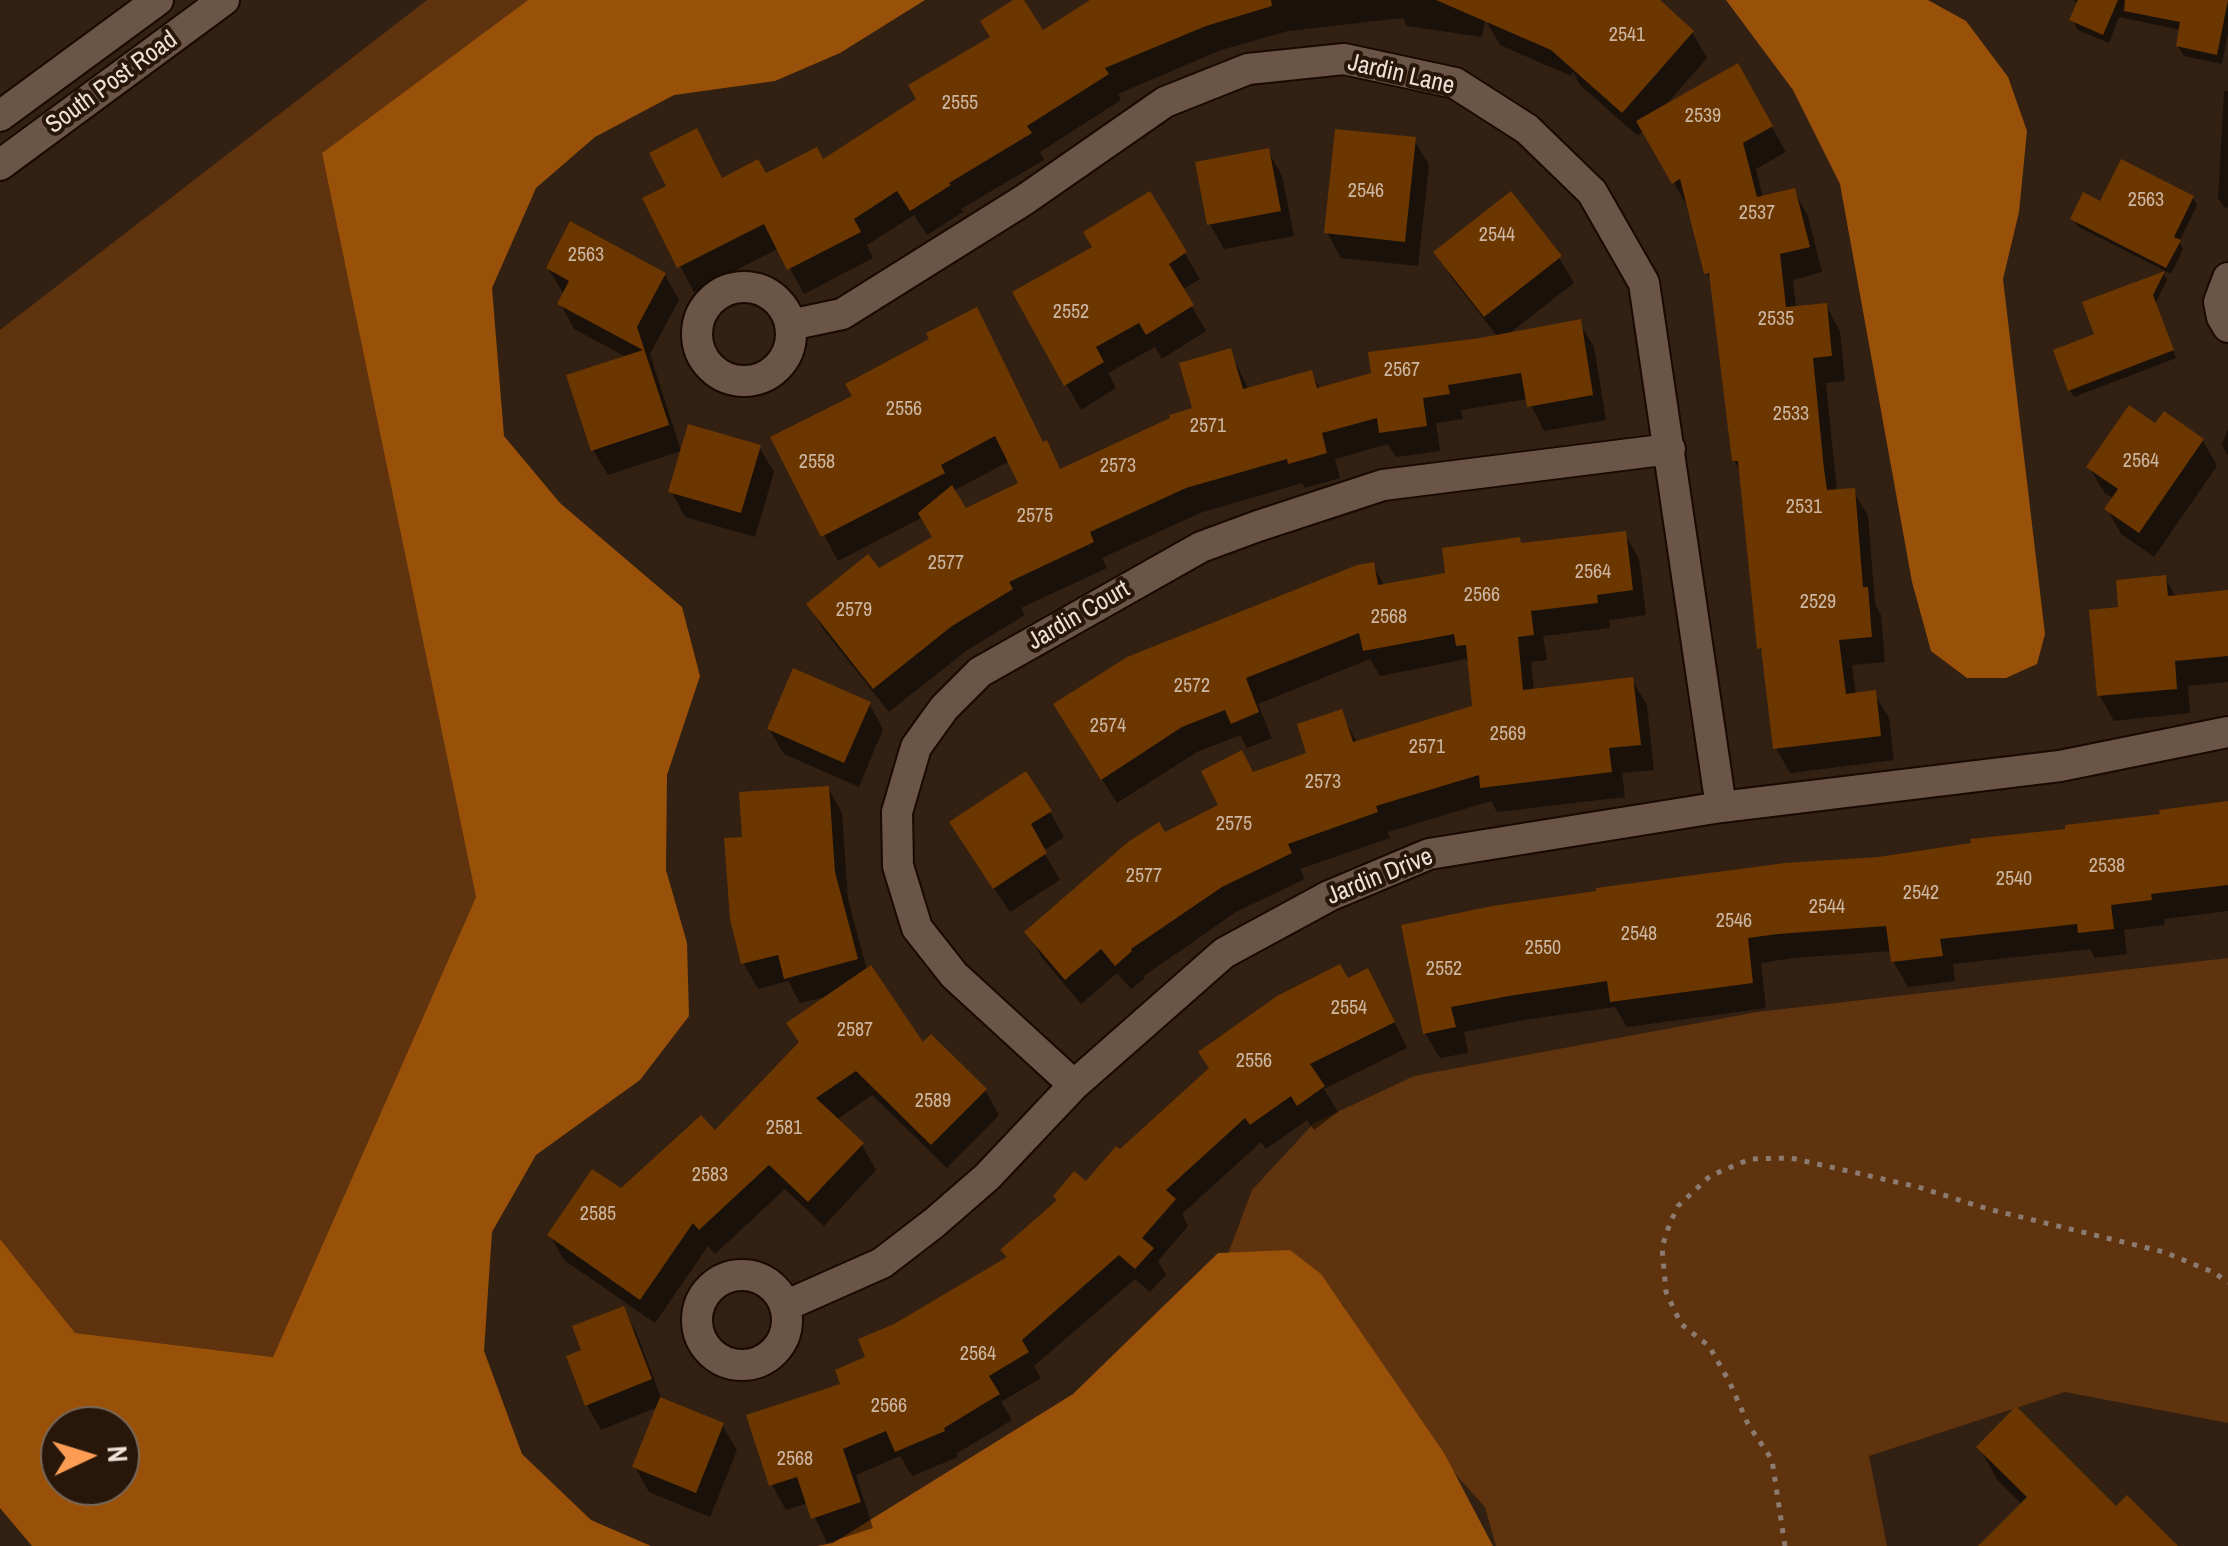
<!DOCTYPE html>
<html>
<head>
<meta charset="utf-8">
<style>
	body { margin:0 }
	#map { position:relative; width:2228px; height:1546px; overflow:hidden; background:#322013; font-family:"Archivo Narrow",sans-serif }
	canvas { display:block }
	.north { position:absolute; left:40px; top:1406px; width:100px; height:100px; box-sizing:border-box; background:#281709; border:2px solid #77675b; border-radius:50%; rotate:86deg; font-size:28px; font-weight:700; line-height:40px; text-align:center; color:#ede0d7 }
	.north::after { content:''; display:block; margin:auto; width:35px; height:45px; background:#fc9d53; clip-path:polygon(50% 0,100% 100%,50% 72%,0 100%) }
</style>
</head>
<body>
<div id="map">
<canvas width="2228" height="1546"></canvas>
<div class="north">N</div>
</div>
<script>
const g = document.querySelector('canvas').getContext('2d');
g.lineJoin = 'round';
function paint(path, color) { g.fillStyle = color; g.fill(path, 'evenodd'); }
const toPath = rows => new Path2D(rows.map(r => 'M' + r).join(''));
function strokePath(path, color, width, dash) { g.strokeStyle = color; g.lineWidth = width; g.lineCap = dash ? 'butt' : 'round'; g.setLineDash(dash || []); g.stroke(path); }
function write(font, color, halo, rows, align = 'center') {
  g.font = font + ' "Archivo Narrow",sans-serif'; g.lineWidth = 8; g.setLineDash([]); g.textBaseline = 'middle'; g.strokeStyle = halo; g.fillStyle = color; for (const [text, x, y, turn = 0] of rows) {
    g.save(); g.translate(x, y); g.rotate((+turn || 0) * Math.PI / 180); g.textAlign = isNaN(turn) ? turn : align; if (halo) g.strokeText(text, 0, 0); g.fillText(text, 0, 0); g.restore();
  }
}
paint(toPath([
	[427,0,528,0,322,153,476,897,273,1357,74,1333,0,1239,0,330],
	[2228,958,2228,1423,2065,1392,1869,1456,1887,1546,1496,1546,1485,1507,1401,1414,1353,1337,1344,1306,1319,1280,1222,1270,1252,1190,1314,1123,1414,1076,1757,1012]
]), '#5f330d');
paint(toPath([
	[528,0,925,0,840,53,775,81,674,95,595,137,536,188,492,288,504,436,560,503,682,607,700,676,667,775,666,870,687,943,689,1016,640,1080,536,1155,492,1232,484,1351,522,1454,591,1520,651,1546,32,1546,0,1508,0,1239,75,1333,273,1357,476,897,322,153],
	[60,1426,120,1426,120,1486,60,1486],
	[1726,0,1928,0,1966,21,2008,77,2027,131,2019,212,2003,279,2045,634,2037,664,2006,678,1967,678,1931,651,1912,582,1840,184,1793,90],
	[1290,1250,1321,1274,1444,1453,1493,1546,817,1546,833,1543,1073,1394,1218,1253]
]), '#99510a');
paint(toPath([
	[1017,0,1021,0,1043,34,1094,0,1656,0,1692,32,1707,58,1664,107,1737,66,1786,152,1756,169,1763,198,1794,191,1808,216,1822,272,1793,280,1796,308,1826,305,1840,331,1845,381,1826,383,1837,492,1853,491,1868,516,1875,604,1881,615,1885,662,1852,665,1856,695,1874,693,1889,718,1894,760,1790,773,1776,748,1764,656,1760,648,1742,474,1734,460,1713,284,1707,273,1688,208,1644,129,1638,136,1580,85,1573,72,1571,76,1500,45,1485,19,1482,37,1407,26,1403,18,1288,31,1221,50,1118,94,1121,100,1040,152,1044,160,961,209,963,212,927,235,914,215,867,245,873,258,804,294,779,248,694,292,645,199,723,180,765,176,823,162,919,100,992,38],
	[2072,0,2228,0,2228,33,2222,64,2184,56,2178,46,2181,30,2119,17,2109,43,2078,30,2072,20,2079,3],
	[2224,91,2228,91,2228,208,2224,207,2218,198],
	[1414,140,1429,165,1418,266,1341,258,1327,232],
	[1268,151,1282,176,1294,236,1224,249,1210,224],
	[1149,194,1200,279,1182,290,1206,331,1162,359,1155,347,1108,373,1116,388,1081,410,1015,293,1095,248],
	[2193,198,2197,205,2179,242,2183,249,2171,274,2077,226,2073,218,2101,204],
	[1437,252,1559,258,1574,283,1506,336,1579,322,1594,347,1606,420,1544,431,1528,399,1461,410,1463,419,1436,423,1440,451,1396,457,1388,444,1335,459,1340,478,1305,488,1302,483,1200,513,1102,558,1107,568,1021,608,1025,615,966,651,889,712,823,629,809,604,879,572,936,538,923,517,838,561,773,438,855,397,1046,444,1061,471,1195,410,1230,351,1249,390,1311,373,1321,390,1498,337,1451,277],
	[1010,461,1021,484,965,511,953,491],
	[548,268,665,275,679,300,650,354,681,451,608,475,593,450,628,358,574,329,560,303,563,293],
	[2164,274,2167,280,2155,304,2176,358,2074,397,2070,390,2097,336,2085,304],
	[2156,427,2203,441,2217,466,2154,557,2121,534,2107,509,2114,499,2104,492,2089,467],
	[2228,429,2228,456,2222,445],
	[759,447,774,472,755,537,685,517,671,491],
	[1625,534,1639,559,1646,615,1609,620,1610,628,1543,636,1547,660,1531,662,1534,691,1632,680,1647,705,1654,770,1622,773,1625,797,1497,812,1491,801,1388,832,1390,838,1300,869,1305,879,1236,912,1144,976,1145,978,1131,989,1117,973,1081,1004,1042,958,1028,932,1164,835,1222,807,1253,774,1310,754,1341,712,1357,743,1475,708,1471,667,1466,659,1380,676,1370,659,1258,704,1272,738,1247,748,1240,735,1197,752,1117,803,1071,730,1373,565,1385,587,1448,575,1522,545],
	[2165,578,2177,598,2228,592,2228,682,2188,686,2190,713,2114,721,2100,696,2121,610],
	[869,704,883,729,859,787,784,754,769,729],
	[828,788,842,813,848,899,867,970,923,1046,985,1090,999,1115,947,1168,872,1095,836,1120,862,1145,876,1170,824,1226,785,1189,715,1254,708,1246,655,1323,564,1260,550,1235,715,1134,801,1043,829,996,800,1003,788,981,758,989,744,964,732,919,744,839],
	[2228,804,2228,911,2164,919,2165,925,2124,930,2127,954,2095,958,2090,949,1953,964,1955,981,1908,987,1893,961,1892,951,1793,958,1761,963,1766,1008,1627,1027,1615,1007,1524,1020,1464,1032,1468,1053,1440,1058,1425,1033,1404,927,1878,859],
	[1050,812,1064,837,1043,851,1060,880,1010,912,967,848],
	[1348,981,1382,996,1407,1048,1324,1089,1338,1112,1314,1130,1307,1120,1266,1149,1261,1142,1182,1214,1188,1226,1158,1261,1166,1275,1150,1292,1135,1279,1034,1366,1041,1378,1001,1402,1012,1420,956,1454,958,1457,912,1476,900,1456,856,1475,873,1528,827,1543,808,1503,786,1510,772,1485,749,1417,844,1386,895,1326,1008,1259,1120,1153],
	[623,1309,637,1334,662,1400,722,1425,737,1450,710,1517,649,1492,635,1467,658,1407,601,1430,587,1405,585,1351],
	[1979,1447,2116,1509,2172,1546,1982,1546,2023,1505,1998,1481]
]), '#0007');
paint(toPath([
	[1013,0,1024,0,1043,30,1090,0,1271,0,1272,6,1206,26,1105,68,1109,74,1027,126,1032,133,949,183,951,185,910,211,897,191,854,219,861,232,787,270,764,224,677,268,642,198,666,186,649,153,697,128,722,178,758,159,766,173,817,147,823,159,916,99,908,85,990,37,980,21],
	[1436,0,1660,0,1694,31,1622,113,1551,50],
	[2078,0,2118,0,2103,35,2069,20],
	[2125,0,2228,0,2217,55,2176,46,2180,22,2124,11],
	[1738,63,1773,126,1743,143,1757,197,1795,188,1810,247,1780,254,1786,307,1827,303,1832,356,1813,358,1824,469,1827,490,1855,488,1863,587,1868,587,1872,637,1839,640,1846,694,1876,690,1881,736,1773,749,1761,648,1757,649,1738,461,1732,461,1709,273,1704,274,1680,179,1672,184,1636,121],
	[1335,129,1416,137,1405,242,1324,233],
	[1269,148,1281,211,1207,225,1195,162],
	[2121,159,2194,196,2174,237,2181,240,2166,268,2070,219,2083,192,2100,201],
	[1150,191,1187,252,1169,264,1194,305,1146,335,1139,323,1096,347,1104,362,1064,386,1012,292,1092,247,1083,232],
	[1511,191,1562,256,1484,317,1433,252],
	[570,221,666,273,637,327,669,425,591,451,566,375,643,350,557,304,569,281,546,268],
	[2165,271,2153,295,2174,350,2068,391,2053,350,2094,334,2082,302],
	[977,307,1043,442,1047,440,1060,469,1170,418,1169,415,1192,408,1179,363,1231,348,1243,389,1312,370,1317,388,1371,373,1368,352,1480,338,1581,319,1593,395,1527,407,1521,373,1448,385,1450,394,1423,398,1427,426,1379,433,1377,418,1322,433,1327,453,1288,464,1287,459,1186,488,1090,532,1094,542,1009,582,1013,589,952,626,873,689,806,604,868,554,879,568,932,537,918,513,952,485,966,508,1018,483,995,436,941,465,945,473,821,537,770,437,852,396,845,384,929,339,926,333],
	[2129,405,2155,423,2164,411,2204,439,2139,533,2104,509,2118,489,2086,467],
	[688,424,761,445,741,513,668,492],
	[1626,531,1633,590,1597,595,1598,603,1531,611,1534,635,1518,637,1523,690,1633,677,1641,745,1609,748,1612,772,1480,788,1479,775,1376,806,1378,812,1288,844,1292,853,1222,887,1131,949,1132,951,1115,966,1101,949,1065,980,1024,932,1128,842,1159,822,1165,832,1218,805,1201,771,1242,750,1253,772,1306,753,1297,724,1342,709,1353,742,1472,706,1466,645,1456,646,1454,634,1363,651,1359,633,1246,678,1259,712,1231,724,1225,710,1182,727,1101,780,1053,704,1127,657,1357,565,1374,562,1378,585,1445,573,1442,548,1520,537,1521,543],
	[2166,575,2168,596,2228,590,2228,656,2175,661,2177,689,2097,696,2089,610,2118,607,2116,580],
	[793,668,871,702,844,763,767,729],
	[1026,771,1052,811,1031,824,1047,853,993,889,949,822],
	[829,786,835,872,858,959,784,979,778,955,741,964,730,919,724,838,742,837,739,792],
	[2228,801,2228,885,2151,894,2152,900,2111,905,2114,929,2078,933,2077,924,1940,939,1943,956,1891,962,1886,926,1778,934,1748,938,1753,983,1610,1002,1607,981,1509,996,1451,1007,1456,1027,1423,1034,1401,925,1492,906,1596,891,1596,888,1785,863,1878,857,1971,843,1970,839,2065,829,2065,825,2160,814,2159,810],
	[1340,964,1348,978,1368,968,1395,1022,1310,1064,1325,1086,1297,1106,1291,1096,1250,1125,1245,1118,1166,1190,1176,1199,1142,1238,1154,1248,1135,1269,1119,1255,1022,1340,1029,1352,989,1376,1000,1394,944,1428,945,1431,895,1452,886,1431,843,1449,861,1502,811,1519,797,1477,769,1486,746,1415,840,1384,835,1370,865,1357,858,1339,894,1324,1007,1257,1000,1250,1057,1200,1053,1196,1074,1171,1086,1181,1116,1146,1120,1149,1209,1068,1198,1052,1277,996],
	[871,965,923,1042,931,1034,987,1089,931,1145,856,1071,816,1098,864,1143,808,1202,769,1165,699,1230,693,1223,640,1300,547,1235,592,1169,621,1188,701,1115,715,1130,799,1042,786,1023],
	[624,1306,652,1379,585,1406,566,1356,581,1350,572,1326],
	[660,1397,724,1423,696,1493,632,1467],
	[2016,1406,2116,1506,2127,1495,2178,1546,1978,1546,2027,1497,1976,1447]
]), '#6b3600');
const minor = toPath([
	[0,116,158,0],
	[0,165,224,0],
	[2228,278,2219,302,2222,317,2228,327],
	'697 334a47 47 0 1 1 94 0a47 47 0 1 1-94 0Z',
	[790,325,842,314,1024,200,1165,102,1248,69,1344,59,1455,83,1527,129,1592,192,1644,283,1721,807],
	[1074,1085,954,975,917,928,898,866,897,812,916,747,944,708,980,672,1201,547,1258,526,1383,485,1670,449],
	'697 1320a45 45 0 1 1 90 0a45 45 0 1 1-90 0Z',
	[785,1306,882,1263,934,1223,987,1177,1074,1085,1224,953,1329,896,1429,854,1721,807,2060,766,2228,732]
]);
strokePath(minor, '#190901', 34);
strokePath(toPath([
	[1785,1546,1772,1460,1748,1424,1730,1383,1709,1346,1681,1324,1666,1292,1662,1247,1670,1223,1678,1206,1710,1176,1750,1159,1791,1158,1918,1187,1988,1209,2164,1252,2215,1273,2228,1283]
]), '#8b7b70', 5, [5, 8]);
strokePath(minor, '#6b5546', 30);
write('20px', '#ccb6a1', null, [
	["2541",1627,36],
	["2555",960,104],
	["2539",1703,117],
	["2546",1366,192],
	["2563",2146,201],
	["2537",1757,214],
	["2544",1497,236],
	["2563",586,256],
	["2552",1071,313],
	["2535",1776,320],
	["2567",1402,371],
	["2556",904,410],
	["2533",1791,415],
	["2571",1208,427],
	["2564",2141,462],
	["2558",817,463],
	["2573",1118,467],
	["2531",1804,508],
	["2575",1035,517],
	["2577",946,564],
	["2564",1593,573],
	["2566",1482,596],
	["2529",1818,603],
	["2579",854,611],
	["2568",1389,618],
	["2572",1192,687],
	["2574",1108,727],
	["2569",1508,735],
	["2571",1427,748],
	["2573",1323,783],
	["2575",1234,825],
	["2538",2107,867],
	["2577",1144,877],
	["2540",2014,880],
	["2542",1921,894],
	["2544",1827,908],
	["2546",1734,922],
	["2548",1639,935],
	["2550",1543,949],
	["2552",1444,970],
	["2554",1349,1009],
	["2587",855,1031],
	["2556",1254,1062],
	["2589",933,1102],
	["2581",784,1129],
	["2583",710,1176],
	["2585",598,1215],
	["2564",978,1355],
	["2566",889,1407],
	["2568",795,1460]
]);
write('25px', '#ede0d7', '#281709', [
	["Jardin Lane",1401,75,13],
	["South Post Road",112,83,-36],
	["Jardin Court",1079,616,-30],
	["Jardin Drive",1380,877,-22]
]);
</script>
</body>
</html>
